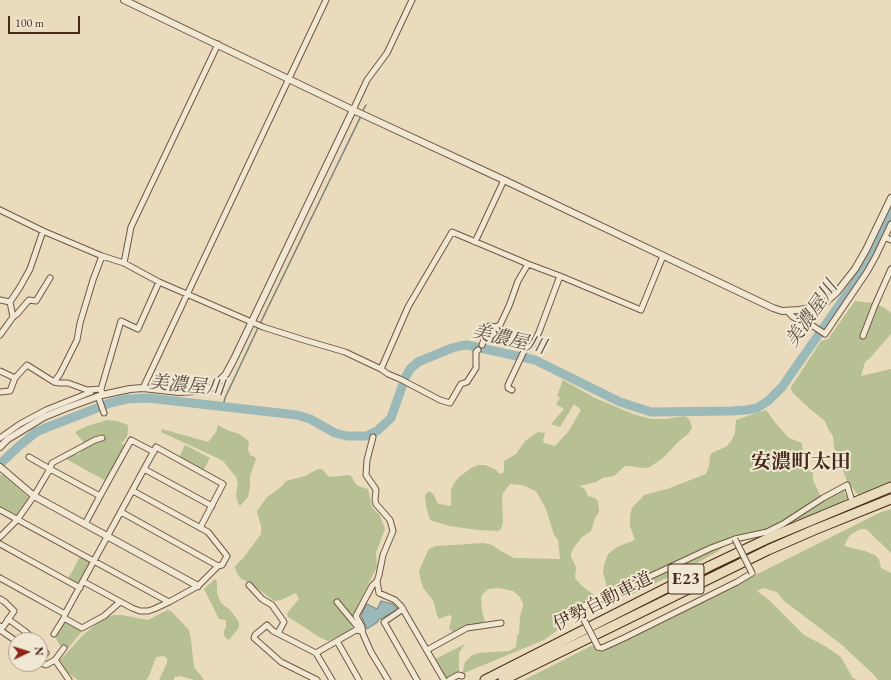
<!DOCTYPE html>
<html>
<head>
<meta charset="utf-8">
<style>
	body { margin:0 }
	#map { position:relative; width:891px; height:680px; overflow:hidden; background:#eadbbd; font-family:"EB Garamond",serif }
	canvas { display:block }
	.north { position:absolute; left:8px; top:632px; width:40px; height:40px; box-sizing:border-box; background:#f1e8d4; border:1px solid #ad9c89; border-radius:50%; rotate:86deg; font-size:11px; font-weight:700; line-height:16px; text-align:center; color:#482a19 }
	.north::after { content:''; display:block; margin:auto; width:14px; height:18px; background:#8f2418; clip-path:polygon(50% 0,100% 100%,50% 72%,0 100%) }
	.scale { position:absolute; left:8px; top:16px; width:72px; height:18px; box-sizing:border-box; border:2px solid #482a19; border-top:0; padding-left:5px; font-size:12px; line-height:14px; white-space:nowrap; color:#482a19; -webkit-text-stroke:3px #f1e8d4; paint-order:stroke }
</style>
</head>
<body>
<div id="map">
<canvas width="891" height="680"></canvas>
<div class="north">N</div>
<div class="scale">100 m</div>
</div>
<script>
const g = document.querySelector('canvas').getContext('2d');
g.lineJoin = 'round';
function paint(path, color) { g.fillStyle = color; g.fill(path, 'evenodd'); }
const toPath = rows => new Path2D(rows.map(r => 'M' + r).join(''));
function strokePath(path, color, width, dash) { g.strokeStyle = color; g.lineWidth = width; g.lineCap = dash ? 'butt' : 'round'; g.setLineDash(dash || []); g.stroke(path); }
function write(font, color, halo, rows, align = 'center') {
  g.font = font + ' "EB Garamond","Noto Serif JP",serif'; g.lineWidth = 4; g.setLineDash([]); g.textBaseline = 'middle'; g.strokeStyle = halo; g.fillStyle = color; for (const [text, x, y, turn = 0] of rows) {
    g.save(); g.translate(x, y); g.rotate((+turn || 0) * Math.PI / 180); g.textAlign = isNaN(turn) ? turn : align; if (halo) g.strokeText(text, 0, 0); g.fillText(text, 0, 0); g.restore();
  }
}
paint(toPath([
	[855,301,873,303,885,308,891,313,891,334,870,358,865,362,861,376,891,369,891,483,858,495,847,481,834,448,833,436,828,429,825,421,810,409,793,393,791,389,791,387,821,341,828,339],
	[563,380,595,398,633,414,651,419,665,419,685,416,688,418,690,421,692,428,688,434,679,441,664,457,650,467,643,468,628,466,625,466,614,476,603,478,596,482,579,486,585,489,588,496,595,498,598,501,599,512,595,518,591,531,582,537,574,547,571,553,571,557,576,567,575,578,582,586,594,595,602,596,606,594,608,591,603,572,604,565,608,554,617,547,635,540,630,526,630,515,632,508,644,495,667,489,706,474,709,467,710,456,712,453,727,446,732,440,735,433,736,420,750,415,766,410,777,425,789,438,802,443,803,455,813,473,813,480,823,501,843,489,848,499,787,527,784,526,737,536,717,552,690,567,628,596,579,612,555,632,544,640,462,674,465,662,471,656,478,653,509,651,516,647,517,636,519,633,520,617,523,606,523,603,519,596,513,591,499,588,488,589,483,594,481,597,482,611,485,622,464,627,454,632,451,631,449,628,452,617,449,615,439,619,437,615,433,600,424,589,421,582,419,571,427,553,429,549,436,546,484,543,492,545,501,551,514,558,560,559,558,540,554,535,546,509,536,491,522,485,510,484,503,493,502,500,503,522,501,529,498,531,478,530,449,526,430,520,426,506,425,495,428,492,431,492,434,495,437,502,439,504,451,506,451,490,454,483,459,477,471,468,478,465,485,465,495,469,500,474,504,472,504,461,516,454,525,441,538,432,545,433,544,437,543,440,544,443,555,446,568,432,581,410,574,404,560,427,551,424,564,409,556,404,560,398,557,396],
	[107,420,117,421,128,425,128,431,127,436,123,442,121,443,109,438,125,445,106,481,66,459,73,455,79,454,86,447,95,441,103,440,105,437,105,436,95,439,85,444,75,432,87,426],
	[218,425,227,430,239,434,245,438,249,442,248,449,250,455,255,457,256,459,250,476,250,486,248,497,240,506,238,503,236,495,238,484,236,477,223,461,213,456,161,432,162,429,208,442,216,432],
	[185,445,210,458,203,471,179,458],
	[318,469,322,469,329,477,349,475,352,477,355,483,358,486,368,489,372,507,380,516,385,529,376,553,377,567,351,618,352,630,328,641,317,636,307,629,288,617,287,613,299,599,296,593,281,600,274,601,250,583,240,578,236,571,235,567,237,564,245,556,261,534,261,526,257,511,267,497,281,487,286,481,305,476],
	[0,475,3,475,28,497,27,502,17,515,15,516,0,508],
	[891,509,891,553,866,529,861,529,850,535,844,545,847,547,865,551,875,555,879,559,881,568,891,573,891,680,878,680,873,674,842,645,783,600,777,592,763,588,757,591,769,600,804,635,825,646,841,657,852,677,857,680,524,680,593,645,604,651,879,513],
	[80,557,90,562,91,564,80,584,77,584,68,579],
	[215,579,217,582,217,593,221,603,230,610,239,622,239,626,238,629,229,640,226,638,224,635,224,631,226,627,226,620,219,619,204,589],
	[167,610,171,611,189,630,191,640,194,667,204,680,194,680,180,676,174,677,174,680,159,680,167,663,167,659,164,656,156,657,149,676,146,680,78,680,68,673,59,660,65,655,83,635,104,618,114,615,122,615,148,620],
	[64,622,66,622,82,631,66,651,59,644,55,637],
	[465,644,459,653,459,673,448,678,445,677,435,659]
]), '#b6c092');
const water = toPath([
	[381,601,393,604,397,608,397,610,378,620,378,622,367,629,361,615,367,604,377,609,381,601]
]);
paint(water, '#9ab9b8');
strokePath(water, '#798078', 1);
strokePath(toPath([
	[362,112,366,105],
	[223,406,225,398,257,330,361,116]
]), '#798078', 1.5);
strokePath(toPath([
	[0,464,18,447,36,432,53,425,110,403,127,399,148,398,297,415,310,419,335,433,347,436,366,436,377,431,391,418,405,378,410,369,418,362,452,348,460,346,467,345,535,360,620,402,651,412,732,411,746,410,757,408,768,401,782,387,863,271,891,211]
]), '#9ab9b8', 9);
const minor = toPath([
	[353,110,367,80,387,53,412,0],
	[0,210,43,231,102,256,124,263,159,282,263,327,304,340,345,352,381,369,388,374,400,379,440,400,450,403,461,384,467,382,476,368,476,352,478,350],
	[885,237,891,240],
	[475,242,504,180],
	[124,263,131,227,218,44],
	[0,300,10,302,20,287,30,269,43,231],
	[10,302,13,317],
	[787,311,793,317,813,326,825,334,867,272,876,256,891,224],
	[0,335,13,317,17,314,29,300,36,301,50,278],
	[863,336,875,305,891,269],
	[482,345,486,335,489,326,496,327,500,325,509,306,518,281,528,264],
	[381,369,408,307,452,232,528,264,560,276,641,310,663,256],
	[0,371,15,378],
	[54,382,60,374,77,340,80,323,93,280,102,256],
	[143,388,326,0],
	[512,390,508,388,508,385,524,351,533,344,539,332,560,276],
	[0,392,10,391,15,378,27,365,54,382,59,383,68,383,87,390,101,389],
	[102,395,101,389,121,321,138,329,159,282],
	[98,396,104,413],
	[373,437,367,460,366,475,368,478,375,488,376,490,375,500,376,504,390,520,393,531,383,555,379,575,377,581,372,586,356,616,362,627,363,634,371,652,388,680],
	[0,438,20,424,46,410,91,392,90,390],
	[29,457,50,469,52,463,95,440,102,438],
	[144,469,212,506],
	[0,510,169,602],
	[121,512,218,566,222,565,227,556,208,532,133,491],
	[85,524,100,496],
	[0,537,17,520,34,496,50,469,100,496,131,440,154,452],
	[0,544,80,588],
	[0,578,65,614],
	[377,581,379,593,395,600,401,606,444,680],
	[84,582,132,608,140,611,148,611,154,609,169,602,198,586,218,566],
	[249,585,262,599,272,605,284,622,278,633],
	[0,599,5,602,14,611,3,627,0,626],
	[120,602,104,616,82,628,64,618,65,614,156,447,223,484,200,528],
	[337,602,361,631],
	[579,608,619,591,711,548,735,539,767,532,783,524,823,498,847,485,851,498],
	[403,609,384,622,417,680],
	[8,619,26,632,34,640],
	[0,630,16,641],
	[54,634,64,618],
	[337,641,359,680],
	[40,647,46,653],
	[598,647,602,648,624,638,737,582,752,573],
	[427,650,467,628,501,623],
	[316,653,356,630,361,631],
	[55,660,64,648],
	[40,663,46,665,55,660,69,680],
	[317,680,281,662,254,638,255,635,267,625,273,631,316,653,332,680],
	[449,680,458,675,462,676]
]);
const tertiary = toPath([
	[124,0,353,110,504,180,773,308,782,311,799,310,811,308,827,301,837,292,855,269,866,250,891,198],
	[0,447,8,439,44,417,66,408,102,395,130,389,143,388,179,392,194,391,203,390,213,387,226,374,234,359,353,110],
	[0,467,34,496,198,586]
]);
const motorway = toPath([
	[485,680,712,565,769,538,891,487],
	[503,680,768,550,814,530,891,499]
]);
strokePath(minor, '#705642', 7);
strokePath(tertiary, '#705642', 8);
strokePath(motorway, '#482a19', 11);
strokePath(minor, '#f1e8d4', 5);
strokePath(tertiary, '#f1e8d4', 6);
strokePath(motorway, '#eadbbd', 9);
const minorBridge = toPath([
	[735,539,752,573],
	[583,618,598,647]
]);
strokePath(minorBridge, '#705642', 7, []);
strokePath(minorBridge, '#f1e8d4', 5);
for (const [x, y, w] of [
	[686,579,36]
]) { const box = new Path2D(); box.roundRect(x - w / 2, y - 15, w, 30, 3); g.fillStyle = '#f1e8d4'; g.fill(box); strokePath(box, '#482a19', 1); }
write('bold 17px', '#482a19', null, [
	["E23",686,579]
]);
write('18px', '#482a19', '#f1e8d4', [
	["伊勢自動車道",603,602,-27]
]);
write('italic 19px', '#5c4e41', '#f1e8d4', [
	["美濃屋川",812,314,-55],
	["美濃屋川",509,340,13],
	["美濃屋川",187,386,5]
]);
write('bold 20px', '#482a19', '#f1e8d4', [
	["安濃町太田",801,463]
]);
</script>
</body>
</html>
